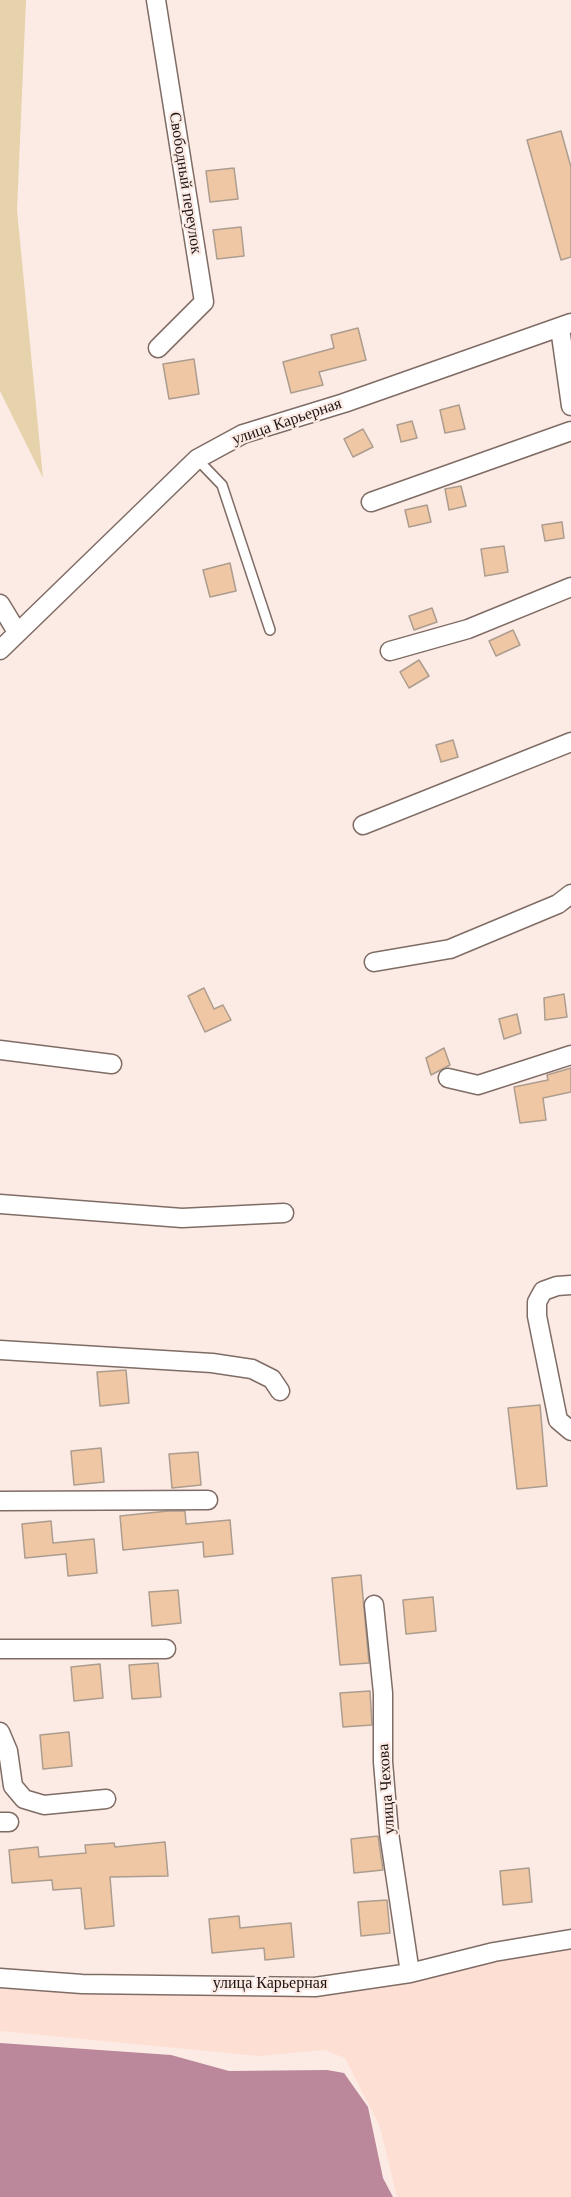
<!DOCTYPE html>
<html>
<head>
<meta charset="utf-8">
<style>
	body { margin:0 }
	canvas { display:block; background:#fceae4 }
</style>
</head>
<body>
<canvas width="571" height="2197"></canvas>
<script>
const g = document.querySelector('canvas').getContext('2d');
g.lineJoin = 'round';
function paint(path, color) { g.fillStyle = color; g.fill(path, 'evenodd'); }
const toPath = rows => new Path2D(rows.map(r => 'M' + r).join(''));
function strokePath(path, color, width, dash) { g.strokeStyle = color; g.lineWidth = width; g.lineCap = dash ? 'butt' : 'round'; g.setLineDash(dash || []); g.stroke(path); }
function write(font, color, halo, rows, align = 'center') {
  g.font = font + ' "Times New Roman",serif'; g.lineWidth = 4.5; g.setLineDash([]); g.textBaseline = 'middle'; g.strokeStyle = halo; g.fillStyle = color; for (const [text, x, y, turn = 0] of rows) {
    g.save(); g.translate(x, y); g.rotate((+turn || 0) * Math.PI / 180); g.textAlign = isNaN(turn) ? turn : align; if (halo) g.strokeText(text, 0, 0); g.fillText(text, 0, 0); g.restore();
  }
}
paint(toPath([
	[571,1939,571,2197,397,2197,380,2127,345,2058,324,2050,259,2056,0,2031,0,1981,277,1994]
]), '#fedfd4');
paint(toPath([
	[0,0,26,0,17,210,43,478,0,391]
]), '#e6d3ab');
paint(toPath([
	[0,2043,171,2055,229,2071,327,2070,344,2073,368,2107,383,2178,393,2197,0,2197]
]), '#ba889a');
const building = toPath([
	[561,131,571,167,571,257,561,260,527,140,561,131],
	[234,168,238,199,210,202,206,171,234,168],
	[241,227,244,256,217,259,213,230,241,227],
	[358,328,366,360,319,372,323,385,291,393,283,362,334,348,331,335,358,328],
	[194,359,199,394,169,399,163,364,194,359],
	[459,405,465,429,445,433,440,410,459,405],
	[412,421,417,438,401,442,397,425,412,421],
	[363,429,373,447,353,457,344,439,363,429],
	[461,486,466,506,449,510,445,489,461,486],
	[427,505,431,522,409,527,405,510,427,505],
	[562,522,564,538,545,541,542,525,562,522],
	[504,546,508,572,485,576,481,549,504,546],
	[230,563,236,591,210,597,203,570,230,563],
	[432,608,437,622,414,630,409,616,432,608],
	[513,630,520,645,496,656,489,641,513,630],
	[419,660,429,676,409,688,400,672,419,660],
	[453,740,458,757,441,762,436,745,453,740],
	[204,988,214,1009,223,1005,231,1020,205,1032,188,996,204,988],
	[564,994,567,1017,545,1020,544,998,564,994],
	[517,1014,521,1033,504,1039,499,1019,517,1014],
	[444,1048,450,1065,431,1075,426,1058,444,1048],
	[571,1068,571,1092,543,1098,546,1120,520,1123,514,1087,548,1080,547,1075,571,1068],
	[126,1370,129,1403,100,1406,97,1372,126,1370],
	[540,1405,547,1486,517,1489,508,1408,540,1405],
	[101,1448,104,1482,74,1485,71,1451,101,1448],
	[198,1452,201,1485,172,1488,169,1454,198,1452],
	[168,1511,185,1511,186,1524,230,1520,233,1554,204,1557,203,1542,123,1550,120,1516,168,1511],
	[51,1521,53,1543,94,1539,97,1573,68,1576,66,1554,25,1558,22,1524,51,1521],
	[361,1575,369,1663,340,1665,332,1578,361,1575],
	[178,1590,181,1623,152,1626,149,1592,178,1590],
	[433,1597,436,1631,406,1634,403,1600,433,1597],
	[158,1663,161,1697,132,1699,129,1665,158,1663],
	[100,1664,103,1698,74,1701,71,1667,100,1664],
	[370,1691,372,1725,343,1727,340,1693,370,1691],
	[69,1732,72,1766,43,1769,40,1735,69,1732],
	[378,1836,383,1870,354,1873,351,1839,378,1836],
	[165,1842,168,1876,110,1877,114,1926,85,1929,81,1888,53,1890,52,1880,12,1883,9,1850,38,1847,39,1857,86,1853,85,1845,114,1843,115,1847,165,1842],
	[529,1868,532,1902,503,1905,500,1871,529,1868],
	[387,1900,390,1933,361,1936,358,1902,387,1900],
	[239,1916,240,1928,291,1923,294,1957,265,1960,264,1948,212,1953,209,1919,239,1916]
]);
paint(building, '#efc7a4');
strokePath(building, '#ac9d8f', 1.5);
const service = toPath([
	[197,459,222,485,270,630]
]);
const minor = toPath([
	[156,0,204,302,158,348],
	[560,328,571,406],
	[371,502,571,431],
	[0,604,17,632],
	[0,650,197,459,243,434,344,403,571,323],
	[390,651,468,629,571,587],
	[363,825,571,742],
	[374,962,450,949,558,904,571,894],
	[0,1050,112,1064],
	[448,1078,478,1085,571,1055],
	[0,1204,182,1218,284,1213],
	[571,1285,557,1286,543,1291,537,1302,537,1316,558,1420,571,1431],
	[0,1350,212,1363,252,1369,272,1379,280,1391],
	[0,1501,208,1500],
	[374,1605,383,1693,383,1762,389,1833,410,1973],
	[0,1649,166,1649],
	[0,1732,8,1751,13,1786,24,1799,44,1805,106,1799],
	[0,1822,9,1822],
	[0,1978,82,1984,315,1987,410,1973,494,1952,571,1939]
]);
strokePath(service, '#7f6c65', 12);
strokePath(minor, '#7f6c65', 21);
strokePath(service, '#fff', 9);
strokePath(minor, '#fff', 18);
write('16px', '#1d1513', '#fceae4', [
	["Свободный переулок",185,183,81],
	["улица Карьерная",287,422,-19],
	["улица Чехова",387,1789,-94],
	["улица Карьерная",270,1984]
]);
</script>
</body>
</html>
